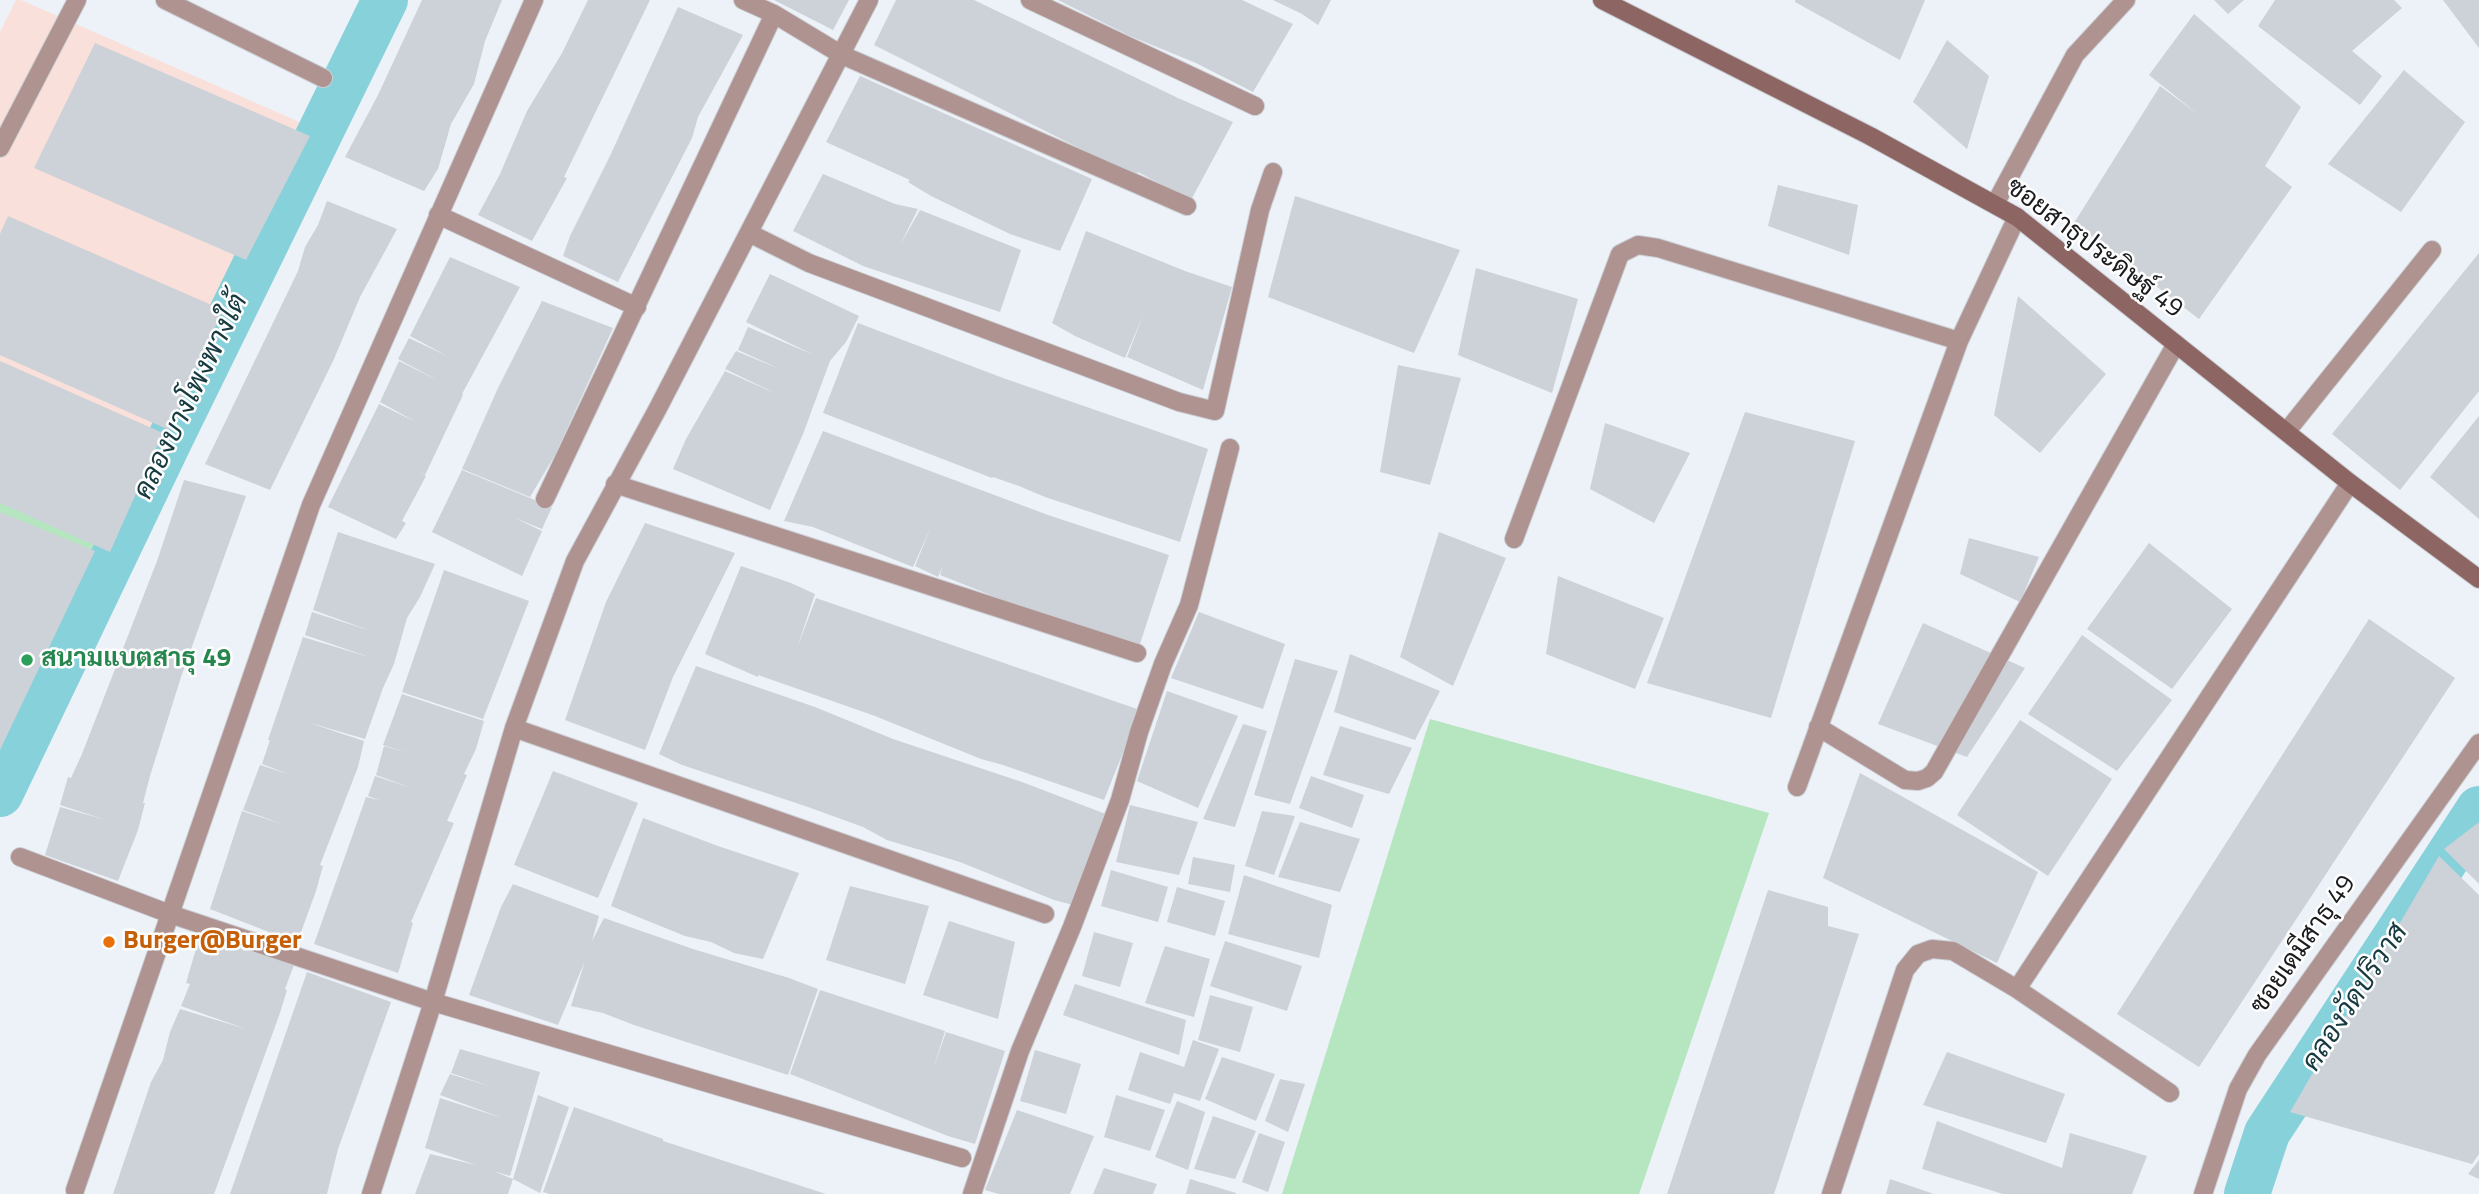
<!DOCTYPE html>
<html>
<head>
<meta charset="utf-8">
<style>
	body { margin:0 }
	canvas { display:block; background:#edf1f8 }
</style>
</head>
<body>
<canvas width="2479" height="1194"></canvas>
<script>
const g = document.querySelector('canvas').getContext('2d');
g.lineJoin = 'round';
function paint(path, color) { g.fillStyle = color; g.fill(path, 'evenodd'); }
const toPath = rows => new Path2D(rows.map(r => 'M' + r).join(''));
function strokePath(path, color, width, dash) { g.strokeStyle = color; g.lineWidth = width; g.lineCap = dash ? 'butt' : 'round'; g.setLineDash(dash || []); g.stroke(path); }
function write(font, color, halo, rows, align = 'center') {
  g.font = font + ' "Titillium Web",Sarabun,sans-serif'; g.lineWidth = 5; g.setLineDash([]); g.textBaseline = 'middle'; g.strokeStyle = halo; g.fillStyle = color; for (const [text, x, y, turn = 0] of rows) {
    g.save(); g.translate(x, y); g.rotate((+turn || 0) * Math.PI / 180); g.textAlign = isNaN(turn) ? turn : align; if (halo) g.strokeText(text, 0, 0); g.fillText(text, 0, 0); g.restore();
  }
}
paint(toPath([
	[16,0,21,0,313,128,107,545,0,502,0,32]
]), '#fae0da');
paint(toPath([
	[0,502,107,545,0,774],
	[1430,719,1769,813,1639,1194,1282,1194]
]), '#b5e6c0');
strokePath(toPath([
	[0,794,170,439,385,0],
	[2247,1194,2267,1133,2479,809]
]), '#87d1db', 46);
paint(toPath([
	[422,0,502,0,485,41,474,84,451,124,438,169,424,191,345,157,378,95],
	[588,0,650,0,564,177,567,178,532,241,478,215,500,174,527,111,562,53],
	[774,0,849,0,833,30],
	[896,0,974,0,1178,98,1233,122,1191,200,1138,172,1135,176,874,45],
	[1058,0,1242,0,1293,24,1253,92,1196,63,1130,36],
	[1273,0,1331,0,1318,25,1302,14],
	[1795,0,1925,0,1900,60,1795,2],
	[2214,0,2244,0,2228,14],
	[2275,0,2394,0,2402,8,2352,51,2382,76,2360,105,2258,26],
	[2443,0,2479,0,2479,48],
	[678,7,743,35,698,117,692,138,618,282,563,256,570,236,610,156],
	[2194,14,2301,107,2265,166,2292,187,2199,319,2074,223,2160,86,2199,115,2149,75],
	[1947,40,1989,76,1967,149,1913,102],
	[95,43,310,136,246,260,34,168],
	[2404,70,2465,122,2401,212,2328,164],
	[860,76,1092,179,1060,251,1010,234,931,196,908,182,910,180,826,142],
	[823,174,895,204,918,209,900,245,920,210,1021,250,1000,312,863,266,793,231],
	[1778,185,1858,205,1849,255,1768,226],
	[1295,196,1460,250,1414,353,1268,297],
	[327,201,397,229,360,297,334,359,270,490,205,464,298,271,305,247,318,225],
	[8,216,223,310,169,430,0,355,0,234],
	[1086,231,1185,271,1232,287,1203,390,1127,357,1144,313,1125,358,1075,336,1052,323],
	[2479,253,2479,391,2400,490,2332,434],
	[450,257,520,287,462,394,463,395,425,475,419,472,426,476,402,521,406,523,396,539,328,507,379,404,416,422,380,402,399,361,441,382,398,359,409,338,447,356,410,336],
	[1476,268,1578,299,1552,393,1458,355],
	[770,274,859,316,846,342,830,361,803,434,770,510,673,469,686,439,725,371,779,395,725,369,736,351,782,370,738,350,748,327,814,355,746,322],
	[2018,296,2106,374,2040,453,1994,415],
	[542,301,613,328,555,455,530,497,462,469,498,388],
	[858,323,1003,378,1208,449,1180,542,1045,497,1019,486,993,477,992,478,823,413],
	[0,361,163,433,110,552,0,503],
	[1398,365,1461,378,1430,485,1380,472],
	[1745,412,1855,441,1771,718,1647,683],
	[2479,416,2479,519,2430,477],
	[1605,423,1690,453,1654,523,1590,489],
	[823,431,1048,515,1169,555,1137,653,940,575,943,565,938,577,915,566,931,527,913,567,813,527,784,521],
	[462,470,552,507,542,529,515,518,542,531,522,576,432,532],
	[184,480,246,496,181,677,150,776,143,803,145,803,138,830,118,881,45,855,60,807,106,820,60,805,68,777,71,778,82,754,157,561],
	[0,512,95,551,0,750],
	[645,523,735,553,673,677,645,750,565,720,606,602],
	[338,532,435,564,420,597,407,618,394,664,383,688,365,739,307,722,364,741,358,767,320,865,323,866,316,891,297,943,210,909,242,811,288,826,243,810,260,765,288,774,262,764,270,740,268,740,303,637,372,658,305,635,312,612,371,631,313,610],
	[1439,532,1506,558,1453,686,1400,657],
	[1969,538,2039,557,2020,602,1960,574],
	[2149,543,2232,609,2172,689,2087,629],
	[741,566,791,583,815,594,797,648,816,598,1140,710,1104,800,1003,765,981,759,875,716,758,675,758,677,705,654],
	[444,570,529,601,483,719,402,692],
	[1558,576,1664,618,1635,689,1546,654],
	[1199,612,1285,644,1263,709,1171,678],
	[2369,619,2455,678,2199,1067,2117,1014],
	[1923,623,2025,668,1967,757,1878,724],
	[2082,635,2172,700,2117,771,2028,714],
	[1350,654,1440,691,1415,740,1334,712],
	[1295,659,1338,671,1290,804,1254,795],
	[696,666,815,707,893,739,1022,782,1111,816,1077,906,1054,900,960,862,887,840,863,827,808,807,682,765,659,754],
	[1167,691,1238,716,1198,808,1137,781],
	[402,694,484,721,476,749,464,774,467,775,447,821,454,823,411,922,413,923,398,973,314,944,366,797,379,800,368,796,375,776,411,788,376,775,384,746,408,753,383,745],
	[2020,720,2112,779,2048,876,1957,815],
	[1243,724,1267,731,1235,827,1203,819],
	[1340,726,1412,748,1389,794,1323,775],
	[553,771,638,803,598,898,514,865],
	[1860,773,2038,872,1997,963,1823,878],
	[1311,776,1364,795,1352,828,1299,808],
	[1130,805,1198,822,1179,875,1116,862],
	[1262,811,1295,816,1274,875,1245,866],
	[643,818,718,846,799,873,763,959,734,953,711,942,685,936,611,906],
	[1300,822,1360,839,1340,892,1278,877],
	[2479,822,2479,884,2444,849],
	[2439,856,2479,895,2479,1154,2472,1164,2290,1112],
	[1193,857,1235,865,1230,892,1188,884],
	[1111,870,1168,887,1158,922,1101,906],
	[1244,875,1332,905,1319,958,1228,934],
	[513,884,599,916,592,941,604,918,693,949,789,978,818,989,788,1075,634,1025,603,1013,571,1006,585,961,558,1025,469,995,501,907],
	[850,886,929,906,905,984,826,960],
	[1177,887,1225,901,1215,936,1167,922],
	[1768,890,1828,907,1828,926,1859,934,1774,1194,1667,1194],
	[949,921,1015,942,998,1019,923,995],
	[1094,932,1133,943,1120,987,1082,976],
	[200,935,294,965,285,989,287,990,280,1013,214,1194,113,1194,151,1082,163,1060,170,1032,180,1009,246,1029,181,1006,190,984,186,983],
	[1225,941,1302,966,1287,1011,1210,986],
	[1165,946,1210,959,1194,1017,1145,1003],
	[307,972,391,1002,338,1149,327,1194,230,1194],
	[1075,984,1186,1020,1179,1055,1063,1015],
	[820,990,945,1031,933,1070,946,1032,1005,1051,975,1144,948,1136,790,1074],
	[1210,995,1253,1007,1240,1052,1198,1040],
	[1193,1040,1219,1049,1200,1101,1174,1093,1170,1104,1128,1090,1140,1052,1184,1067],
	[460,1049,540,1072,510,1176,493,1171,513,1179,508,1194,415,1194,430,1154,476,1165,425,1148,440,1098,502,1118,440,1095,450,1074,492,1087,451,1073],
	[1035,1050,1081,1064,1066,1114,1020,1101],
	[1947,1052,2065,1094,2046,1143,1923,1105],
	[1222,1057,1275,1074,1256,1121,1205,1099],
	[1280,1079,1305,1084,1288,1132,1265,1121],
	[538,1095,569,1107,540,1193,513,1179],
	[1116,1095,1165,1110,1150,1151,1104,1137],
	[1177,1101,1205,1112,1188,1170,1155,1157],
	[574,1107,663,1139,663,1141,826,1194,550,1194,543,1192],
	[1017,1110,1094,1136,1070,1194,999,1194,985,1190],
	[1213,1116,1256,1131,1235,1179,1194,1169],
	[1937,1121,2062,1168,2070,1133,2147,1156,2132,1194,2003,1194,1922,1169],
	[1259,1133,1285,1142,1268,1192,1242,1182],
	[2479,1160,2479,1179,2468,1174],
	[1104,1168,1157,1184,1153,1194,1093,1194],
	[1190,1179,1236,1193,1236,1194,1186,1194],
	[1890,1179,1934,1194,1886,1194]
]), '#cdd1d8');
const lane = toPath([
	[165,0,323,78],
	[1030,0,1255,106],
	[842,55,1187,206],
	[1995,204,2075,55,2126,0],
	[2017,989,2350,483],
	[1831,1194,1905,970,1918,954,1932,949,1953,951,2017,989,2170,1093]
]);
const street = toPath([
	[743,0,774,14,842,55],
	[0,148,77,0],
	[438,215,637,307],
	[749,233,809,263,1179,402,1215,411,1260,210,1273,172],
	[2287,431,2432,250],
	[615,484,1137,653],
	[545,499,774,14],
	[1514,539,1620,254,1638,245,1658,248,1959,341],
	[1818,727,1905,780,1918,781,1927,778,1934,772,2176,344],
	[514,728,1045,914],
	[1797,787,1959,341,2017,217],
	[20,857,170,914,433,1002,962,1158],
	[75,1190,311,505,534,0],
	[371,1194,433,1002,514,728,575,561,657,410,869,0],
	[972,1194,1020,1051,1072,927,1120,800,1139,732,1163,664,1189,605,1230,448],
	[2203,1194,2238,1089,2257,1055,2479,743]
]);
const secondary = toPath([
	[1602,0,1870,136,2017,217,2350,483,2479,579]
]);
strokePath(lane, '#cbcfd5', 20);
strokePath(street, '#cbcfd5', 20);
strokePath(secondary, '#cbcfd5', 20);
strokePath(lane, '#ae9390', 18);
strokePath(street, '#ae9390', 18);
strokePath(secondary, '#8d6663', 18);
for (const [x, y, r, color] of [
	[27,660,7,"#2e9e5b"],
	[109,942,7,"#e8710a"]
]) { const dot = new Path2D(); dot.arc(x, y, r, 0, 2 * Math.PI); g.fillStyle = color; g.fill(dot); strokePath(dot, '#fefefe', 2.5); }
write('26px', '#1a1b1d', '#fefefe', [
	["ซอยสาธุประดิษฐ์ 49",2094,249,37],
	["ซอยเดมีสาธุ 49",2304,945,-55]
]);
write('bold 26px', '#27864d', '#fefefe', [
	["สนามแบตสาธุ 49",41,660]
], 'left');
write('bold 26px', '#c56008', '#fefefe', [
	["Burger@Burger",123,942]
], 'left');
write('italic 28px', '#163a3f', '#fefefe', [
	["คลองบางโพงพางใต้",192,397,-64],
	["คลองวัดปริวาส",2356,998,-57]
]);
</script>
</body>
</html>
